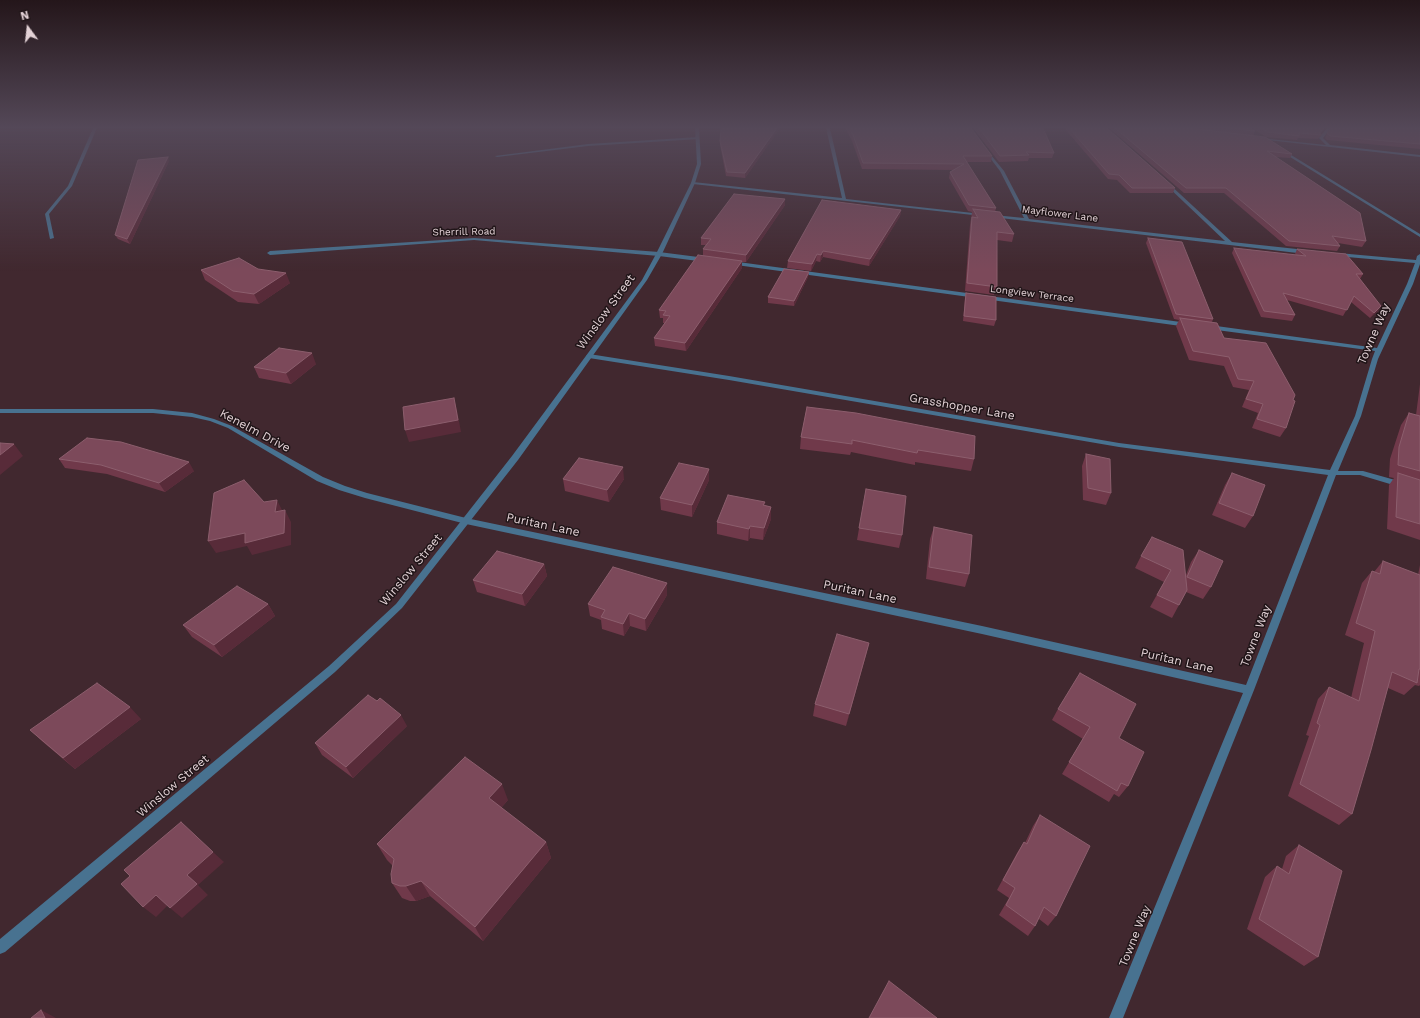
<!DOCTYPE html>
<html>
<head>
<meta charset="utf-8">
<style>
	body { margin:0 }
	#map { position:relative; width:1420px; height:1018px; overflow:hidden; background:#41282f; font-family:"Work Sans",sans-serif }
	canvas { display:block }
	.north { position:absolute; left:8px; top:8px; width:40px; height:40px; -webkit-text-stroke:3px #201518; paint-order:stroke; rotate:345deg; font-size:11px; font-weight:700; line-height:16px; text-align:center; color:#e3d2d6 }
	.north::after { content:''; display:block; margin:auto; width:14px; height:18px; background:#e3d2d6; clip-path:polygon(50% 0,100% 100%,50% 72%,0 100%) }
</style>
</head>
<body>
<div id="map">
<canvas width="1420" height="1018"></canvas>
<div class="north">N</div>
</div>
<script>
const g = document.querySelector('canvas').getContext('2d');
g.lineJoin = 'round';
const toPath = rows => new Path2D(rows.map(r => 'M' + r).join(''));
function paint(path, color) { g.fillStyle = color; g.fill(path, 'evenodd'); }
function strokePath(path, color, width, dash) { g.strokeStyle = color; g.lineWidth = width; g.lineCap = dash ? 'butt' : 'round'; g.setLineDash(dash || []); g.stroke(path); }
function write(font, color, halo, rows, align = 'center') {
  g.font = font + ' "Work Sans",sans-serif'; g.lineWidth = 3; g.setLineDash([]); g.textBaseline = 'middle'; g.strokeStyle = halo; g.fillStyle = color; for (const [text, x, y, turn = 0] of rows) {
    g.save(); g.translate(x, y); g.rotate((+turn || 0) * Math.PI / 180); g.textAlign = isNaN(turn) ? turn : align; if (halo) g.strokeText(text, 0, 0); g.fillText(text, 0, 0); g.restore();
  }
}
paint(toPath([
	[93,128,97,128,72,186,49,214,54,238,50,239,45,214,68,186,93,128],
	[826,128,830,128,846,199,982,214,984,215,982,216,693,184,691,183,693,182,842,198,826,128],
	[1327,128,1331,128,1323,138,1330,145,1420,155,1420,157,1258,139,1260,138,1326,145,1319,138,1327,128],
	[698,137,699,139,588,146,497,157,495,156,588,144,698,137],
	[986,149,1004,171,1029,219,1225,241,1165,184,1165,183,1167,182,1232,242,1306,250,1309,252,1306,254,992,217,992,216,994,215,1024,218,1000,171,984,150,986,149],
	[1283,150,1420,234,1420,237,1282,152,1283,150],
	[474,238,659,252,706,258,709,260,706,262,659,256,474,240,270,255,267,253,270,251,474,238],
	[1338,253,1416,260,1417,256,1420,254,1420,264,1413,284,1378,359,1361,416,1338,471,1363,471,1420,487,1420,493,1360,475,1336,475,1254,690,1123,1018,1109,1018,1243,693,982,634,466,524,365,498,339,490,317,481,228,428,210,421,192,417,153,413,0,413,0,409,153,409,192,413,214,419,232,426,323,477,345,486,367,493,466,518,982,626,1246,685,1328,475,1119,447,729,380,589,358,586,356,589,354,729,376,1119,443,1330,470,1355,416,1372,359,1375,351,1209,329,1206,327,1209,325,1377,348,1407,284,1415,263,1336,256,1336,254,1338,253],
	[731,261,1188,323,1191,325,1188,327,729,264,729,262,731,261]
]), '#487290');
paint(toPath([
	[695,128,699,128,701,164,695,183,662,254,647,280,518,460,402,608,335,672,5,952,0,954,0,939,329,666,396,604,512,456,642,280,656,254,691,183,697,164,695,128]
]), '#487290');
paint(toPath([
	[721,128,780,128,745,178,726,176,720,145],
	[845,128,971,128,992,156,991,162,967,162,996,208,995,212,1014,234,1012,242,997,240,997,287,994,295,965,291,970,225,972,212,968,211,949,178,950,172,954,170,862,169,852,141],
	[973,128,1043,128,1054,153,1052,158,1029,158,1028,161,999,162],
	[1064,128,1107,128,1175,188,1173,193,1130,193,1117,180,1108,179],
	[1109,128,1251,128,1255,131,1253,136,1292,154,1290,158,1276,157,1366,241,1362,247,1338,243,1340,246,1337,251,1286,246,1224,193,1184,193],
	[1252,128,1325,128,1320,134,1321,135,1318,139,1298,138,1297,140,1266,137],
	[1420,128,1420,149,1327,140,1325,138,1327,133],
	[169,161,130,244,118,239,115,235],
	[785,199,785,205,746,262,742,262,742,268,686,351,655,346,654,338,665,323,663,323,663,318,660,318,659,310,703,256,703,249,706,245,701,245,701,238],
	[901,210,900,216,869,266,823,257,820,262,816,261,811,271,787,268,788,261],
	[1148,238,1213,319,1212,322,1224,338,1286,428,1280,437,1252,428,1258,413,1242,407,1249,390,1233,387,1224,366,1189,360,1176,326,1179,320,1174,319,1146,243],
	[1234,248,1296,255,1295,254,1297,249,1363,274,1360,279,1378,311,1370,318,1351,302,1343,316,1287,300,1295,315,1292,321,1261,317,1232,253],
	[258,269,290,283,259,304,238,302,205,280,201,270],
	[809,272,808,277,794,306,768,303,768,297],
	[966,293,996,320,994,326,963,321,965,298],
	[316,364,291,384,259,378,254,367],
	[1420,384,1420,540,1387,529,1389,485,1394,478,1389,477,1390,459,1401,425,1409,413,1416,415],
	[807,407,974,459,971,471,915,462,915,465,851,452,850,455,800,449,801,437],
	[1086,454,1111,493,1106,505,1083,500,1082,466],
	[59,459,194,471,165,492,107,474,65,468],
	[709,469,709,480,692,517,661,510,660,498],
	[1232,473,1253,516,1245,528,1212,515,1225,485],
	[563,479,624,479,609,502,565,491],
	[866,489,902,535,899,548,857,540],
	[765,502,764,506,771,519,763,540,750,538,748,541,717,534,717,522],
	[934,527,969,574,965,587,926,579,930,539],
	[1199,550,1211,587,1203,599,1186,592,1172,618,1150,607,1164,582,1135,568,1141,556,1186,575,1191,562],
	[1383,561,1418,575,1420,565,1420,685,1419,686,1415,685,1404,695,1388,688,1352,814,1339,825,1288,796,1309,736,1306,735,1318,699,1329,687,1351,698,1364,643,1345,635,1362,583,1372,571,1374,572],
	[544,564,547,576,525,606,477,592,473,580],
	[667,595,646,631,630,626,624,636,602,629,601,620,590,616,588,604],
	[268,604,275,616,222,657,192,637,183,625],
	[869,643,866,655,846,726,813,716,815,704],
	[1058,709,1119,738,1128,786,1119,797,1114,794,1109,802,1062,774,1083,739,1052,720],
	[141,719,75,769,43,742,30,730],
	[407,726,353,778,322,755,315,743],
	[508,800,501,808,546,842,551,858,483,941,430,896,416,901,410,901,402,898,392,883,392,865,387,860,377,844],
	[1040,815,1056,916,1048,926,1039,919,1035,926,1028,936,999,915,1009,898,997,890,1017,853,1024,842,1025,843,1033,826],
	[1299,845,1318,957,1304,966,1247,929,1265,877,1277,866,1282,869,1286,856]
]), '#70394a');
paint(toPath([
	[777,128,780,128,745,178,745,173],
	[168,157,169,161,130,244,127,239],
	[785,199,785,205,746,262,746,255],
	[901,210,900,216,869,266,870,259],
	[823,251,823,257,820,262,821,255],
	[817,254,816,261,811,271,812,264],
	[742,261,742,268,686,351,685,343],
	[809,272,808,277,794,306,794,301],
	[286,273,290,283,259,304,254,294],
	[1381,306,1378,311,1370,318,1374,313],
	[312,353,316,364,291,384,286,373],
	[454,398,457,410,461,432,409,442,405,430],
	[14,444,23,456,0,475,0,455],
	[189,462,194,471,165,492,159,483],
	[623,467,624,479,609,502,607,490],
	[709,469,709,480,692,517,692,505],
	[277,500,283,512,275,512],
	[771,507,771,519,763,540,764,528],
	[285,510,291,522,291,545,252,555,247,546,216,553,208,541],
	[750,526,750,538,748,541,749,529],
	[544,564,547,576,525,606,522,594],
	[667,583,667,595,646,631,645,619],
	[268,604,275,616,222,657,214,645],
	[629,613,630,626,624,636,623,624],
	[869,643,866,655,846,726,849,714],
	[130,707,141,719,75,769,63,758],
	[401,715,407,726,353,778,346,767],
	[502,784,508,800,495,815,489,798],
	[546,842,551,858,483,941,475,927],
	[213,852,224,862,198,885,208,895,182,918,170,908,187,875],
	[421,881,430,896,416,901,406,886],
	[156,895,168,905,156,917,143,907],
	[41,1010,56,1018,45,1018]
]), '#582b39');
const building = toPath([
	[721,128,777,128,745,173,727,172,720,141,721,128],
	[849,128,971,128,992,156,963,156,996,208,969,205,950,172,964,164,863,163,853,135,849,128],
	[979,128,1043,128,1054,153,1026,152,1029,155,1000,156,979,128],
	[1069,128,1107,128,1175,188,1132,188,1119,175,1109,174,1069,128],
	[1115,128,1187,128,1265,137,1292,154,1267,151,1360,213,1366,241,1332,236,1340,246,1289,241,1226,188,1186,188,1115,128],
	[1228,128,1251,128,1255,131,1228,128],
	[1261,128,1324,128,1320,133,1321,135,1299,133,1299,136,1268,132,1261,128],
	[1331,128,1420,128,1420,144,1330,136,1327,133,1331,128],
	[168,157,127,239,115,235,138,160,168,157],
	[734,194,785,199,746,255,703,249,711,239,701,238,734,194],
	[822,200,901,210,870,259,823,251,821,255,817,254,812,264,788,261,822,200],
	[973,209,1000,212,1014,234,997,232,997,287,967,283,972,217,978,218,973,209],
	[1148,238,1182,242,1213,319,1176,314,1148,238],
	[1234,248,1306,256,1297,249,1346,254,1363,274,1356,274,1381,306,1374,313,1354,296,1347,310,1283,293,1295,315,1264,311,1234,248],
	[698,255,742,261,685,343,654,338,670,316,663,315,666,311,659,310,698,255],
	[239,258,258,269,286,273,254,294,233,291,201,270,239,258],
	[784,269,809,272,794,301,768,297,784,269],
	[966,293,996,297,996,320,964,316,966,293],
	[1180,318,1217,323,1224,338,1266,343,1295,395,1293,400,1295,401,1286,428,1257,419,1263,404,1246,399,1254,381,1238,379,1229,357,1193,351,1180,318],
	[279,348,312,353,286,373,254,367,279,348],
	[454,398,458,420,405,430,403,407,454,398],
	[807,407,856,413,975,436,974,459,918,450,917,453,852,440,852,444,801,437,807,407],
	[1409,413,1420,416,1420,471,1398,465,1399,447,1409,413],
	[87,438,121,442,189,462,159,483,101,465,59,459,87,438],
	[0,443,14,444,0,455,0,443],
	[1086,454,1110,459,1111,493,1088,488,1086,454],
	[579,458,623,467,607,490,563,479,579,458],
	[679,463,709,469,692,505,660,498,679,463],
	[1232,473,1265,485,1253,516,1219,503,1232,473],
	[1398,473,1420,480,1420,524,1396,517,1398,473],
	[244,480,264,502,277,500,275,512,285,510,284,533,245,543,245,533,208,541,214,493,244,480],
	[866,489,906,496,902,535,859,528,866,489],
	[728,495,765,502,763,505,771,507,764,528,750,526,749,529,717,522,728,495],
	[934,527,972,535,969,574,929,567,934,527],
	[1152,537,1183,550,1187,590,1179,605,1157,595,1171,570,1141,556,1152,537],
	[1199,550,1223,561,1211,587,1187,577,1199,550],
	[497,551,544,564,522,594,473,580,497,551],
	[1383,561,1420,575,1420,669,1419,669,1417,683,1392,672,1371,750,1352,814,1300,784,1320,725,1317,723,1329,687,1359,701,1375,631,1356,623,1372,571,1380,574,1383,561],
	[613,567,667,583,645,619,629,613,623,624,601,617,605,610,588,604,613,567],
	[237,586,268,604,214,645,183,625,237,586],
	[837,634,869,643,849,714,815,704,837,634],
	[1080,673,1136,704,1119,738,1144,752,1128,786,1121,783,1117,791,1069,762,1090,727,1058,709,1080,673],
	[97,683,130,707,63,758,30,730,97,683],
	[368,695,377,701,380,698,401,715,346,767,315,743,368,695],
	[465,757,502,784,489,798,546,842,475,927,421,881,406,886,400,886,392,883,391,874,394,859,377,844,465,757],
	[1040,815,1090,846,1056,916,1044,907,1035,926,1006,905,1015,888,1003,880,1024,842,1027,844,1040,815],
	[181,822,213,852,187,875,197,884,170,908,156,895,143,907,121,884,130,876,124,870,181,822],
	[1299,845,1342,871,1318,957,1259,919,1277,866,1289,874,1299,845],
	[889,981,937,1018,869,1018,889,981],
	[41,1010,45,1018,31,1018,41,1010]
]);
paint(building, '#7c495a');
strokePath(building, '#8c5e6d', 1);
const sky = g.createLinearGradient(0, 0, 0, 271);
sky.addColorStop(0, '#24161a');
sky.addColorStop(0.47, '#544858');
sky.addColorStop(1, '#54485800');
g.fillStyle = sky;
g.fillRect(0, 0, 1420, 271);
write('10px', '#e3d2d6', '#201518', [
	["Mayflower Lane",1060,214,7],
	["Sherrill Road",464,232,-1],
	["Longview Terrace",1032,294,7]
]);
write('12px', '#e3d2d6', '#201518', [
	["Winslow Street",606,312,-54],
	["Towne Way",1374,334,-67],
	["Grasshopper Lane",962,407,10],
	["Kenelm Drive",255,431,28],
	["Puritan Lane",543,525,12],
	["Winslow Street",411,570,-50],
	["Puritan Lane",860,592,12],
	["Towne Way",1256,636,-69],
	["Puritan Lane",1177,661,13],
	["Winslow Street",173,786,-40],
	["Towne Way",1135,936,-68]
]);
</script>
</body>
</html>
